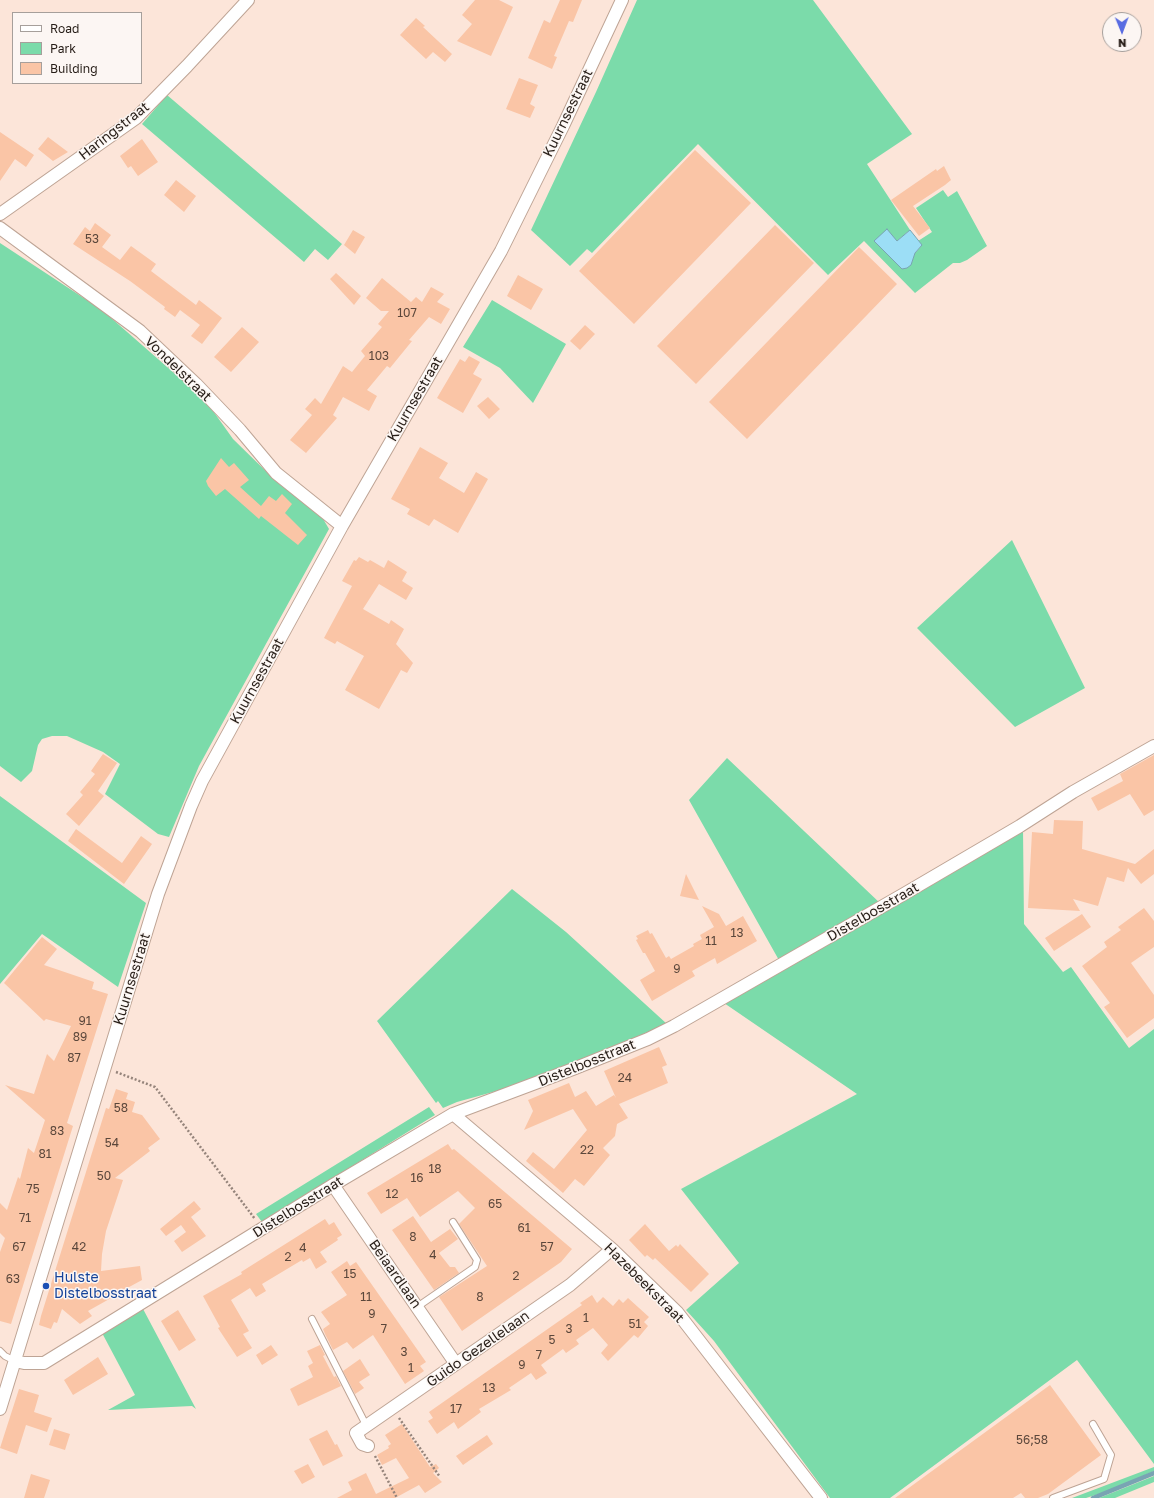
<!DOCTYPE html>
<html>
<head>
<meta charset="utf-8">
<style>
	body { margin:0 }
	#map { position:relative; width:1154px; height:1498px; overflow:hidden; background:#fce5d9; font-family:"Golos Text",sans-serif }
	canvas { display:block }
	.legend { position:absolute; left:12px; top:12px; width:130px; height:72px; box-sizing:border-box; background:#fcf6f3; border:1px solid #a69f9b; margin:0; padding:5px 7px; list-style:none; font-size:12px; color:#261d17 }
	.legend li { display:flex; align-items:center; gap:8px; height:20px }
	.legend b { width:20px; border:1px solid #a69f9b }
	.north { position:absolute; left:1102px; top:12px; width:40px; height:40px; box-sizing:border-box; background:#fcf6f3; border:1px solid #a69f9b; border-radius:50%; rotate:179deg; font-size:11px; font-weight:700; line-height:16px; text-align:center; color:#261d17 }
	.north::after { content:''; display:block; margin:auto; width:14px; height:18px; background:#596ce2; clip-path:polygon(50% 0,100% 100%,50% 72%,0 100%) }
</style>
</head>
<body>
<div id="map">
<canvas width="1154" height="1498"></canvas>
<ul class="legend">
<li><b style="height:5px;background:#fff"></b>Road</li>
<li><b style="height:11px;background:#7bdbaa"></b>Park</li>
<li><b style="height:11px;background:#fac5a6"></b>Building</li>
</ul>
<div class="north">N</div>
</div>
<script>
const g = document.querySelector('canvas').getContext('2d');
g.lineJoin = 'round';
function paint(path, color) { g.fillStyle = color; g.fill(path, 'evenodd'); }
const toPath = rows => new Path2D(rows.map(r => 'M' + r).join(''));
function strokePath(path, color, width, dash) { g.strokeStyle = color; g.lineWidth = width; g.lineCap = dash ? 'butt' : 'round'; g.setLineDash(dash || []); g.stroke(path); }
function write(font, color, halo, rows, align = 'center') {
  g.font = font + ' "Golos Text",sans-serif'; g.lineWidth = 3; g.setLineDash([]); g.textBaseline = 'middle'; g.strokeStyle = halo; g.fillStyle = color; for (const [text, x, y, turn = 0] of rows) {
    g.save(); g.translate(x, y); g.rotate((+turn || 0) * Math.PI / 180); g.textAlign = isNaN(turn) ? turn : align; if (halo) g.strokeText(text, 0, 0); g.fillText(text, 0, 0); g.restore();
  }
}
paint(toPath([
	[637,0,813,0,912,134,867,164,910,230,897,241,874,241,902,268,922,245,918,241,932,232,916,208,943,190,948,197,957,191,987,246,967,260,960,263,953,263,915,293,864,241,828,275,698,144,592,253,587,249,570,266,531,230,596,92],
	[167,95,342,244,328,260,315,249,304,262,142,124],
	[0,243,102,310,206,401,233,439,278,483,322,517,329,529,199,766,169,837,158,834,105,794,120,764,103,752,67,736,52,736,42,739,38,745,32,771,21,782,0,766],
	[492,300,566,344,533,403,500,368,463,347],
	[1012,540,1085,688,1015,727,917,628],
	[727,758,881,904,780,962,689,800],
	[0,796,146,903,118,987,42,934,0,984],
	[1023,829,1024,924,1063,972,1071,967,1129,1048,1154,1029,1154,1464,1077,1360,890,1498,830,1498,714,1341,686,1310,739,1263,681,1189,857,1094,724,1003],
	[512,889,566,932,667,1024,536,1080,457,1102,443,1108,438,1101,436,1103,377,1021],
	[429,1107,435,1115,262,1222,256,1214],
	[142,1307,196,1409,192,1406,108,1410,135,1395,101,1331],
	[1154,1467,1154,1471,1108,1491,1086,1498,1072,1498],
	[1154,1476,1154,1482,1115,1498,1099,1498]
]), '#7bdbaa');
const water = toPath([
	[887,229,897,241,910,230,922,245,915,253,911,265,907,268,902,269,874,241,887,229]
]);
paint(water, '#9cdef6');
strokePath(water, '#79a4b3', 1);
strokePath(toPath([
	[1093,1498,1154,1473]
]), '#79a4b3', 4.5);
paint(toPath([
	[475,0,499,0,513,7,491,56,457,41,472,24,462,15],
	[560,0,582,0,573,22,569,21,554,56,557,57,552,69,528,58,544,20,550,23],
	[416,18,425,26,423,27,452,54,445,62,433,52,426,59,400,35],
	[519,78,538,85,530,104,535,107,530,118,506,109],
	[0,132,34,155,26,167,15,159,0,181],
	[48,137,68,152,53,161,38,149],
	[142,139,158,162,138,176,131,166,128,168,120,156],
	[695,150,751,203,634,324,579,271],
	[944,166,951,180,945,185,913,206,930,228,919,236,891,200,936,169,937,171],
	[176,180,196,196,184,212,164,195],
	[95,223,111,235,102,247,120,260,131,246,156,264,151,271,196,305,199,300,222,318,202,344,191,336,200,325,180,310,175,317,164,309,165,307,130,281,73,244,85,227,90,231],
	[775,225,814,263,696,384,657,346],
	[353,230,365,237,355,254,344,245],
	[859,247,897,284,747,439,709,402],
	[336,273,361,296,354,305,330,279],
	[518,275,543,289,531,310,507,296],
	[382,278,411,302,416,297,422,302,431,287,444,294,437,302,450,309,441,324,429,317,409,340,412,341,390,368,387,366,367,390,377,396,369,411,343,397,333,415,337,418,306,453,290,440,312,415,305,409,315,398,321,404,343,366,352,372,365,356,361,351,382,327,378,324,389,311,381,311,366,298],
	[585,325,595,334,580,350,570,341],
	[242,327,259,342,231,372,214,357],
	[469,356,480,362,473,374,482,379,463,413,437,398,460,359,465,362],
	[488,397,500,409,489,419,477,406],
	[420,447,448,463,439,478,464,493,476,472,488,479,458,533,434,519,429,526,407,514,410,509,391,499],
	[221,458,229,467,234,463,249,480,240,487,261,506,269,496,276,501,282,494,292,504,285,513,307,535,298,545,261,516,259,519,225,489,216,496,208,486,206,481],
	[359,557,368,562,370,560,384,568,388,560,407,572,402,581,413,588,406,600,379,584,363,609,389,624,391,620,404,629,396,644,413,663,407,673,401,670,379,709,345,690,364,656,337,641,335,644,324,638,352,586,342,581,354,560,356,561],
	[103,754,117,763,98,791,104,796,79,826,66,814,83,795,80,792,95,774,91,771],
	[1154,755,1154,810,1144,816,1130,794,1098,811,1091,798,1123,781,1120,774],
	[1054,820,1083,821,1082,849,1135,864,1154,849,1154,874,1141,884,1128,868,1124,882,1107,877,1098,906,1073,899,1080,911,1028,908,1032,832,1053,834],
	[76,829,122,863,141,836,152,844,124,884,68,841],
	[686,874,699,900,680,896],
	[702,906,719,914,726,926,743,916,757,941,717,964,715,958,692,971,695,976,652,1001,640,980,655,971,645,953,643,953,636,940,638,939,636,936,648,930,650,934,652,933,666,958,669,956,671,959,694,946,693,944,702,939,700,935,714,927],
	[1144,908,1154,921,1154,947,1131,963,1154,995,1154,1018,1127,1038,1104,1007,1110,1003,1082,966,1107,947,1104,942,1121,930,1118,927],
	[1082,914,1091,927,1054,951,1045,938],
	[42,937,57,949,44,965,94,982,92,989,108,994,67,1123,73,1126,11,1324,0,1321,0,1252,5,1238,0,1233,0,1203,7,1210,18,1177,20,1179,28,1148,34,1153,45,1120,5,1085,34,1094,47,1054,54,1061,71,1026,46,1019,44,1021,4,983],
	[659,1047,667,1065,662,1067,668,1083,619,1104,628,1118,617,1124,615,1136,603,1148,610,1155,584,1186,575,1179,563,1193,526,1161,533,1152,554,1169,587,1130,573,1109,524,1130,533,1111,528,1100,569,1083,575,1097,586,1091,596,1106,614,1095,616,1098,604,1071],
	[116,1089,128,1093,126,1099,135,1102,132,1112,142,1115,160,1139,148,1148,150,1151,115,1178,123,1180,106,1231,102,1254,101,1271,140,1266,142,1280,120,1292,120,1293,88,1311,92,1316,80,1324,62,1309,57,1323,54,1322,51,1329,39,1325,41,1316,106,1108,109,1109],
	[448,1144,452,1150,454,1149,572,1249,561,1262,462,1331,439,1297,487,1266,459,1224,475,1208,458,1191,420,1217,407,1198,381,1214,367,1193],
	[194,1201,201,1209,191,1217,206,1236,182,1252,174,1241,186,1232,181,1225,166,1236,160,1229],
	[413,1216,431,1242,450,1229,458,1239,439,1253,450,1267,455,1267,459,1273,434,1290,392,1230],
	[325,1219,329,1225,334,1222,342,1235,337,1238,338,1240,320,1252,327,1262,316,1269,310,1258,303,1262,302,1260,262,1284,266,1291,256,1297,250,1288,231,1300,249,1331,243,1334,252,1348,237,1357,218,1328,220,1327,203,1296,242,1274,241,1272],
	[645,1224,669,1251,676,1245,678,1247,680,1244,709,1274,691,1292,655,1258,653,1260,647,1255,645,1257,629,1240],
	[347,1261,350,1266,356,1262,426,1362,420,1366,424,1371,405,1384,373,1335,353,1349,347,1342,333,1350,325,1334,323,1329,330,1324,321,1312,347,1295,331,1272],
	[592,1295,597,1303,603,1297,613,1306,619,1299,623,1303,628,1298,649,1317,644,1322,648,1326,638,1338,634,1335,608,1361,601,1353,608,1345,593,1328,576,1340,579,1344,566,1353,563,1349,541,1365,547,1373,536,1380,531,1373,509,1388,511,1390,479,1409,481,1412,458,1429,454,1422,437,1434,428,1421,433,1418,429,1412,582,1305,580,1303],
	[178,1310,196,1340,179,1351,161,1321],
	[271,1345,278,1355,262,1365,256,1355],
	[320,1345,325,1355,323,1356,334,1377,336,1376,341,1386,298,1406,290,1389,313,1377,308,1366,313,1363,307,1351],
	[98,1357,108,1374,73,1395,64,1380],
	[360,1359,370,1375,359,1382,364,1388,355,1394,343,1371],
	[1050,1385,1101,1455,1048,1494,1038,1498,1025,1498,1021,1493,1013,1498,895,1498],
	[19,1389,39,1395,34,1412,52,1418,47,1432,26,1425,17,1454,0,1448],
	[402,1424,430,1467,436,1464,439,1468,433,1473,442,1482,425,1493,419,1485,395,1498,337,1498,352,1490,348,1482,366,1473,376,1494,409,1478,396,1458,382,1465,377,1455,389,1448,388,1446,391,1444,385,1435],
	[54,1429,70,1434,65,1450,49,1445],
	[327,1430,335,1445,337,1444,343,1456,323,1466,309,1439],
	[487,1435,493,1444,463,1465,456,1456],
	[308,1464,315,1477,302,1484,294,1471],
	[31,1474,50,1480,44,1498,24,1498]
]), '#fac5a6');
const service = toPath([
	[417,1307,475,1267,477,1260,453,1222],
	[312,1319,366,1425],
	[0,1351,5,1356,15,1361],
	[1053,1498,1104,1479,1111,1455,1093,1424]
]);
const minor = toPath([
	[0,214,136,118,187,66,248,0],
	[0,228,140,331,196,384,240,430,276,473,342,526],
	[453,1114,612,1249,677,1312,821,1498],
	[333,1185,456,1364],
	[15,1361,24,1363,44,1363,333,1185,453,1114,573,1069,648,1039,674,1026,904,894,1020,826,1073,792,1154,746],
	[0,1409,158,894,191,806,202,781,342,526,501,251,563,126,622,0],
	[368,1446,362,1444,356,1433,570,1285,612,1249]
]);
strokePath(service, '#bea495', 8);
strokePath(minor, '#bea495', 14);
strokePath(toPath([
	[116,1072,155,1087,255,1219],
	[399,1418,440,1477],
	[375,1456,397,1498]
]), '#95847b', 2.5, [2, 2]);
strokePath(service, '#fff', 6);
strokePath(minor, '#fff', 12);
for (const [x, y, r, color] of [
	[46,1286,4,"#1a4fb4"]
]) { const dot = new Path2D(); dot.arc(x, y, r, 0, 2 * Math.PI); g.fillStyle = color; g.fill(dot); strokePath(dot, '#fcf6f3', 1.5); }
write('12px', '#5b473b', null, [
	["53",92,239],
	["107",407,313],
	["103",379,356],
	["13",737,933],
	["11",711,941],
	["9",677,969],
	["91",85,1021],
	["89",80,1037],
	["87",74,1058],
	["24",625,1078],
	["58",121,1108],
	["83",57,1131],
	["54",112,1143],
	["22",587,1150],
	["81",45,1154],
	["18",435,1169],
	["50",104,1176],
	["16",417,1178],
	["75",33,1189],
	["12",392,1194],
	["65",495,1204],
	["71",25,1218],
	["61",524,1228],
	["8",413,1237],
	["67",19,1247],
	["42",79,1247],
	["57",547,1247],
	["4",303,1248],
	["4",433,1255],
	["2",288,1257],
	["15",350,1274],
	["2",516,1276],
	["63",13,1279],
	["11",366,1297],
	["8",480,1297],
	["9",372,1314],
	["1",586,1318],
	["51",635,1324],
	["7",384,1329],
	["3",569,1329],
	["5",552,1340],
	["3",404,1352],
	["7",539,1355],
	["9",522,1365],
	["1",411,1368],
	["13",489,1388],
	["17",456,1409],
	["56;58",1032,1440]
]);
write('14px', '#261d17', '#fcf6f3', [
	["Kuurnsestraat",568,113,-64],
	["Haringstraat",114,131,-38],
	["Vondelstraat",178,369,44],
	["Kuurnsestraat",415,399,-60],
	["Kuurnsestraat",257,681,-61],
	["Distelbosstraat",873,912,-30],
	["Kuurnsestraat",132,979,-73],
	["Distelbosstraat",587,1063,-22],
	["Distelbosstraat",298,1207,-32],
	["Beiaardlaan",395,1274,55],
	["Hazebeekstraat",644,1283,45],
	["Guido Gezellelaan",478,1349,-35]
]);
write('14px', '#164399', '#fcf6f3', [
	["Hulste",54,1278],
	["Distelbosstraat",54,1294]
], 'left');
</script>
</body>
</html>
